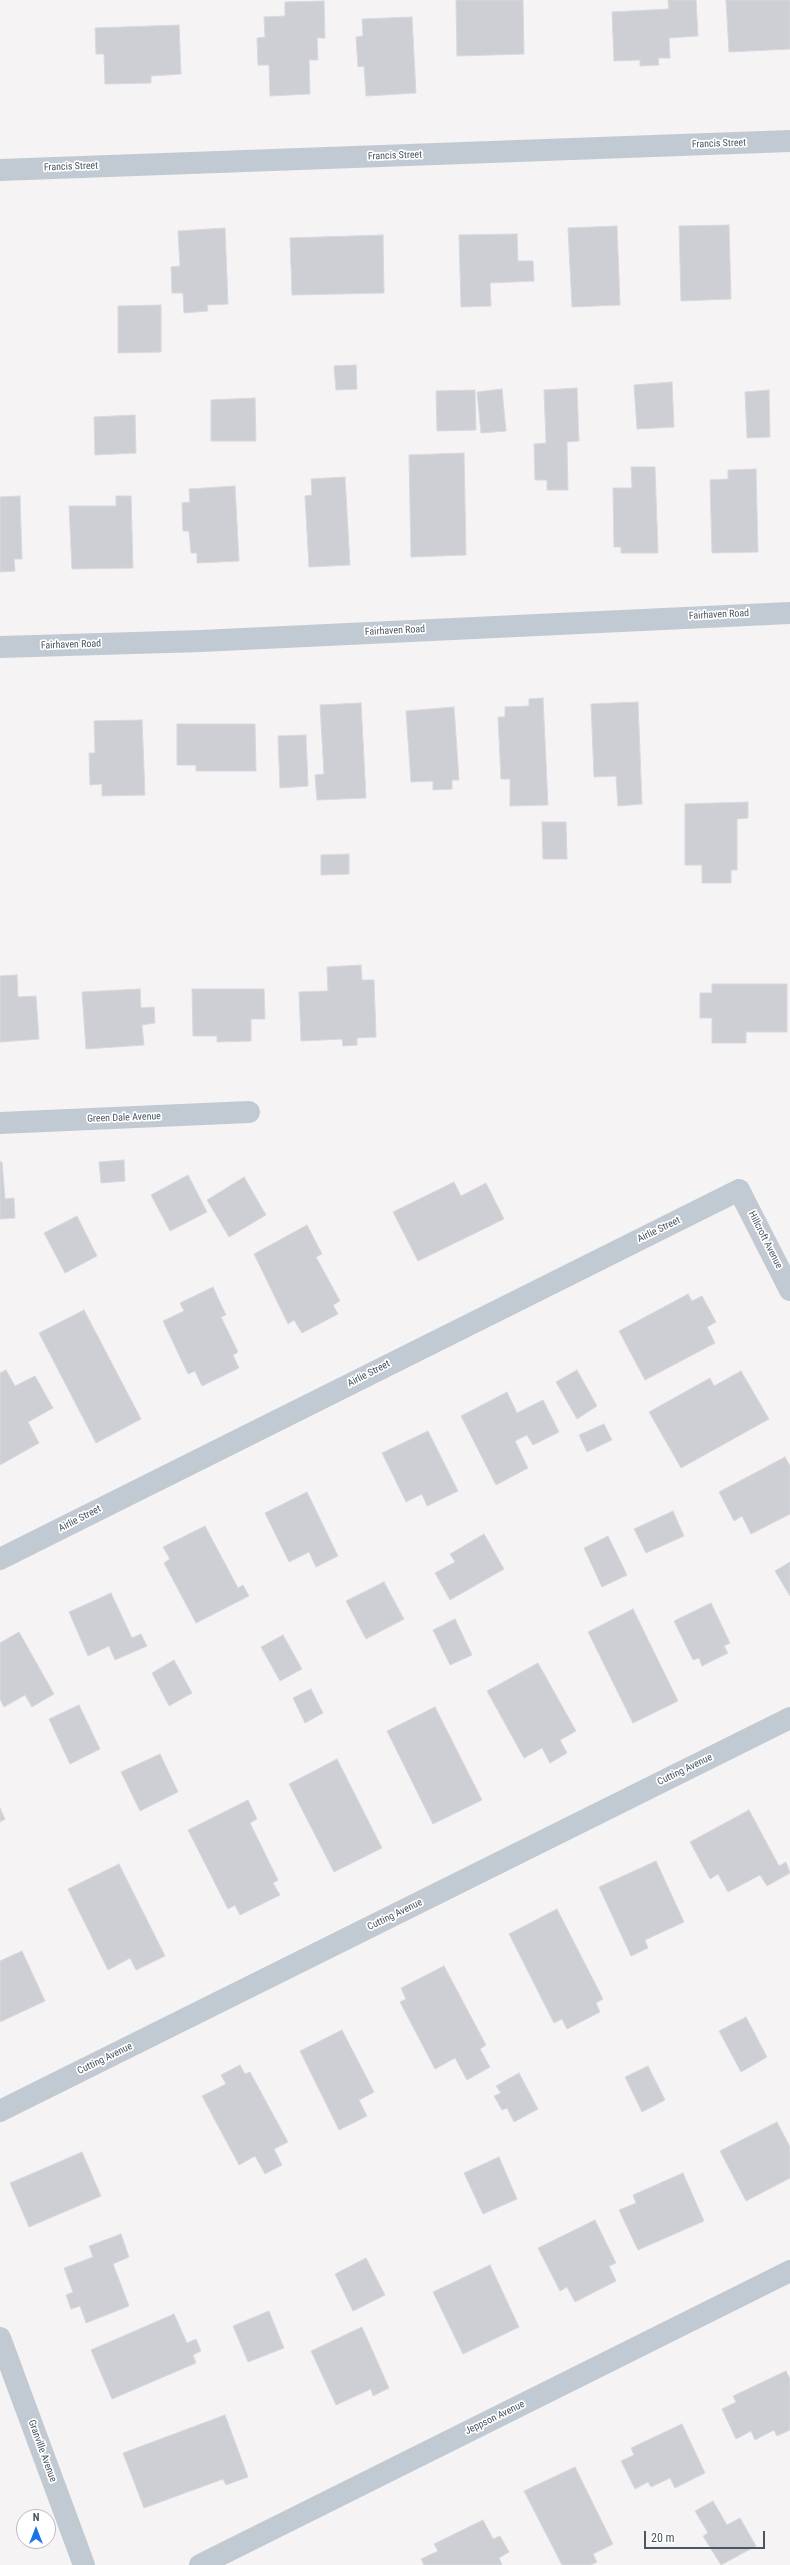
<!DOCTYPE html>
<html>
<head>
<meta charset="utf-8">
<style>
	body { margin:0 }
	#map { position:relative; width:790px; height:2565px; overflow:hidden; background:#f5f3f3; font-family:"Roboto Condensed",sans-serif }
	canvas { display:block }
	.north { position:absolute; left:16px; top:2509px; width:40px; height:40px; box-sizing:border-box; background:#fff; border:1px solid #b7bbc0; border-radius:50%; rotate:0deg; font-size:11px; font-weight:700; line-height:16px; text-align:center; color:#4a5661 }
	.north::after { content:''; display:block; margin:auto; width:14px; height:18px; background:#1a73e8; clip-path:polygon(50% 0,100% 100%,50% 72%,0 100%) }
	.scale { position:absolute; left:644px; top:2531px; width:121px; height:18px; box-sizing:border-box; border:2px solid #4a5661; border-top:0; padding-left:5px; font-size:12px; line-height:14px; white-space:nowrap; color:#4a5661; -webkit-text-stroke:3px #fff; paint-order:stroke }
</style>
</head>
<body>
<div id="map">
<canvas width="790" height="2565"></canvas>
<div class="north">N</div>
<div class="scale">20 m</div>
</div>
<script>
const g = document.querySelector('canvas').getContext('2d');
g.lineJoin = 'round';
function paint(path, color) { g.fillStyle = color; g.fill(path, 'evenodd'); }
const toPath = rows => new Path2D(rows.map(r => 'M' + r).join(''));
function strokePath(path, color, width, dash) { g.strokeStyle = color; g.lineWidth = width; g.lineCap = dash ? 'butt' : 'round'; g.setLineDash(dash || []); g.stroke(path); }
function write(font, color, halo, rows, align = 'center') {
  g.font = font + ' "Roboto Condensed",sans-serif'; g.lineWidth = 3.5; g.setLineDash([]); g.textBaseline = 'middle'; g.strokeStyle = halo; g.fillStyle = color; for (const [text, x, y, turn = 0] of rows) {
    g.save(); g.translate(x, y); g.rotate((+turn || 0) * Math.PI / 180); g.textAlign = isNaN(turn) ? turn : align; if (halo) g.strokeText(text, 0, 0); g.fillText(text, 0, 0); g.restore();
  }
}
const building = toPath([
	[456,0,523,0,524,54,457,56,456,0],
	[668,0,696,0,698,36,669,38,670,58,658,58,659,65,640,66,640,60,614,61,612,12,669,9,668,0],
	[726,0,790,0,790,49,729,52,726,0],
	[324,1,325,38,317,38,318,60,309,60,310,94,270,96,269,65,258,65,257,38,265,37,264,17,285,16,285,2,324,1],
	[412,17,416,93,366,96,364,66,358,67,356,37,363,36,362,19,412,17],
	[179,25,181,74,151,76,151,83,105,84,104,54,96,54,95,28,179,25],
	[729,225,731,299,681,301,679,226,729,225],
	[617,226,620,305,572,307,568,228,617,226],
	[225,228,228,304,207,305,208,311,184,313,183,293,172,293,171,267,180,266,178,231,225,228],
	[517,234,518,261,533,261,534,281,490,283,491,306,461,307,459,235,517,234],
	[383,235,384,293,292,295,290,238,383,235],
	[161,305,161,352,118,353,118,306,161,305],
	[356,365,357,389,336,390,334,366,356,365],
	[672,382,674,427,637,429,634,385,672,382],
	[577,388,579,441,567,442,568,490,547,490,547,480,535,480,534,444,546,443,544,390,577,388],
	[502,389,506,431,481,433,477,392,502,389],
	[475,390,476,430,437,431,436,391,475,390],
	[769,390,770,437,747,438,745,392,769,390],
	[255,398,256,441,211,441,211,400,255,398],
	[135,415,136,453,95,455,94,417,135,415],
	[464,453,466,555,411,557,409,455,464,453],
	[631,467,655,467,658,553,621,553,621,547,614,547,613,488,632,488,631,467],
	[756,469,758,552,712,553,710,480,728,479,728,470,756,469],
	[345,477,350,565,309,567,305,496,312,495,311,479,345,477],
	[235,486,239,561,197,563,197,553,191,553,189,531,183,531,182,503,190,502,189,489,235,486],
	[20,496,22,559,14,559,15,571,0,572,0,497,20,496],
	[116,496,131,496,133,568,72,569,69,506,116,506,116,496],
	[543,698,548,805,510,806,510,779,501,779,498,717,505,717,505,707,529,706,529,699,543,698],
	[638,702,642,804,618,806,616,776,594,777,591,704,638,702],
	[361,703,366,798,317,800,315,775,324,774,320,705,361,703],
	[454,707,459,780,452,780,452,789,433,790,433,781,411,782,406,711,454,707],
	[142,720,145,795,102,796,102,784,90,785,89,753,95,753,94,721,142,720],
	[177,724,255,724,256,771,196,771,196,765,177,765,177,724],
	[306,735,308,786,280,788,278,736,306,735],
	[748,802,748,818,737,819,737,870,731,870,731,883,702,883,702,865,685,865,685,804,748,802],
	[542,822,566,822,567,859,543,859,542,822],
	[349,854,349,874,321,875,321,855,349,854],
	[361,965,362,980,374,980,376,1037,357,1038,357,1045,343,1046,342,1039,301,1041,299,992,328,991,327,967,361,965],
	[17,975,18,997,36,996,39,1039,0,1042,0,976,17,975],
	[712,984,787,984,787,1032,746,1032,746,1043,712,1043,712,1018,700,1018,700,993,712,993,712,984],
	[140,989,141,1008,154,1007,155,1023,142,1025,144,1045,86,1049,82,992,140,989],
	[192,989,264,989,265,1019,251,1019,251,1041,217,1042,217,1036,193,1036,192,989],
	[124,1160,125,1181,101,1183,99,1162,124,1160],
	[0,1162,2,1162,5,1199,14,1198,15,1218,0,1219,0,1162],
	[188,1175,207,1212,170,1231,151,1195,188,1175],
	[244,1177,266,1215,229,1237,207,1200,244,1177],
	[454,1182,461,1196,486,1183,504,1219,418,1261,393,1212,454,1182],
	[77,1216,97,1256,65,1273,44,1233,77,1216],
	[307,1225,322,1254,316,1257,340,1301,333,1305,338,1314,302,1333,294,1320,288,1324,254,1254,307,1225],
	[213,1287,226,1315,221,1317,238,1352,233,1355,239,1368,202,1386,195,1371,188,1374,163,1321,184,1311,180,1303,213,1287],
	[688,1294,692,1301,702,1296,716,1322,707,1327,715,1343,645,1380,619,1331,688,1294],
	[84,1310,141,1419,96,1443,39,1333,84,1310],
	[6,1370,15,1386,35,1376,53,1408,28,1422,39,1443,0,1465,0,1373,6,1370],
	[577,1370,597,1406,577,1419,556,1382,577,1370],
	[741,1371,769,1419,681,1468,649,1412,710,1378,714,1386,741,1371],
	[507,1392,517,1413,543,1400,559,1432,533,1445,527,1435,515,1441,528,1468,496,1485,461,1416,507,1392],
	[604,1424,612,1440,587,1452,579,1435,604,1424],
	[428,1431,458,1491,427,1506,422,1494,406,1502,382,1453,428,1431],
	[785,1457,790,1466,790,1514,751,1534,742,1516,734,1521,719,1492,785,1457],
	[307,1492,338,1556,316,1567,309,1552,289,1562,265,1513,307,1492],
	[673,1511,684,1536,646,1553,634,1529,673,1511],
	[205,1526,238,1588,243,1585,249,1596,196,1623,164,1563,170,1559,163,1547,205,1526],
	[484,1534,504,1569,450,1600,435,1573,455,1562,450,1554,484,1534],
	[608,1536,627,1575,602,1587,584,1548,608,1536],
	[790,1562,790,1596,775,1571,790,1562],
	[384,1582,404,1619,366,1639,346,1601,384,1582],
	[111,1593,132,1638,141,1634,147,1646,115,1660,109,1646,88,1656,69,1612,111,1593],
	[711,1603,730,1643,724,1646,728,1653,702,1666,699,1658,693,1660,674,1621,711,1603],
	[633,1609,678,1701,633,1723,588,1632,633,1609],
	[455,1619,472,1655,450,1665,433,1630,455,1619],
	[19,1632,54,1694,32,1707,25,1695,4,1707,0,1699,0,1643,19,1632],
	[283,1635,302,1669,280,1681,261,1647,283,1635],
	[174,1660,192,1693,169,1706,152,1673,174,1660],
	[538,1663,576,1731,560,1740,567,1753,550,1763,542,1748,524,1758,487,1691,538,1663],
	[311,1689,323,1713,305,1723,293,1698,311,1689],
	[79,1705,100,1749,70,1764,49,1719,79,1705],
	[435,1707,482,1800,433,1824,387,1731,435,1707],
	[160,1754,178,1792,140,1811,121,1772,160,1754],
	[337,1759,382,1848,334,1872,289,1784,337,1759],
	[248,1800,257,1819,250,1823,278,1880,273,1883,280,1895,240,1915,235,1905,228,1909,188,1830,248,1800],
	[0,1808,5,1819,0,1822,0,1808],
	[749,1810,779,1866,786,1862,790,1873,767,1886,760,1875,728,1892,718,1874,710,1879,690,1842,749,1810],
	[656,1861,684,1922,645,1940,648,1948,631,1956,599,1887,656,1861],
	[119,1864,165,1956,136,1970,130,1958,108,1970,68,1889,119,1864],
	[557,1909,603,1999,596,2003,600,2012,567,2029,562,2019,554,2023,509,1934,557,1909],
	[22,1951,45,2001,0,2022,0,1961,22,1951],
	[444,1966,486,2045,480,2049,490,2067,467,2080,455,2058,435,2069,400,2002,406,1999,401,1988,444,1966],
	[746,2017,767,2057,741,2072,719,2031,746,2017],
	[342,2030,374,2092,359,2100,367,2116,339,2130,300,2051,342,2030],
	[240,2065,245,2074,250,2072,288,2142,274,2149,282,2165,265,2174,255,2156,239,2165,202,2096,226,2084,221,2075,240,2065],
	[648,2066,665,2100,642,2112,625,2077,648,2066],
	[519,2073,538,2109,514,2122,507,2108,502,2110,494,2096,501,2093,496,2086,519,2073],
	[777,2122,790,2147,790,2178,746,2201,720,2151,777,2122],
	[82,2152,101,2196,29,2227,10,2183,82,2152],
	[499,2157,517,2199,483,2214,464,2173,499,2157],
	[683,2173,704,2221,638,2250,619,2210,636,2203,633,2195,683,2173],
	[595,2220,616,2263,609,2266,616,2281,575,2302,567,2287,560,2291,538,2248,595,2220],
	[121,2234,129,2257,113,2264,129,2306,86,2323,80,2306,71,2309,66,2295,73,2292,64,2268,93,2257,89,2246,121,2234],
	[366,2258,385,2295,353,2311,335,2274,366,2258],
	[490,2265,519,2327,463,2354,433,2292,490,2265],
	[269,2311,284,2348,248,2362,233,2326,269,2311],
	[174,2314,187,2343,196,2339,201,2351,193,2355,196,2363,112,2399,91,2350,174,2314],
	[362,2327,389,2388,373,2396,371,2389,336,2405,311,2351,362,2327],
	[786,2371,790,2379,790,2430,777,2436,774,2430,755,2440,751,2431,736,2439,722,2409,736,2402,733,2396,786,2371],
	[225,2415,248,2477,226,2485,223,2479,144,2508,123,2453,225,2415],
	[682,2424,705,2473,675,2488,670,2478,651,2487,648,2482,635,2489,621,2461,634,2455,631,2448,682,2424],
	[575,2467,613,2544,593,2554,597,2562,591,2565,562,2565,524,2491,575,2467],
	[713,2501,727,2525,740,2518,756,2546,721,2565,703,2536,708,2533,695,2511,713,2501],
	[483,2520,493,2539,500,2536,509,2552,499,2558,502,2565,424,2565,421,2559,438,2551,434,2544,483,2520]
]);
paint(building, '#cdcfd5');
strokePath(building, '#d7d9de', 1);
strokePath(toPath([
	[0,170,790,141],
	[0,647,201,641,790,613],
	[0,1123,249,1112],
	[0,1559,739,1190,790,1290],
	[0,2111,790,1718],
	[0,2338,84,2565],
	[200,2565,790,2271]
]), '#c1cad2', 22);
write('10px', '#4a5661', '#fff', [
	["Francis Street",719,144,-2],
	["Francis Street",395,156,-2],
	["Francis Street",71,167,-2],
	["Fairhaven Road",719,615,-3],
	["Fairhaven Road",395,631,-3],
	["Fairhaven Road",71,645,-2],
	["Green Dale Avenue",124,1118,-2],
	["Airlie Street",659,1230,-26],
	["Hillcroft Avenue",765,1240,63],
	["Airlie Street",369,1374,-27],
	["Airlie Street",80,1519,-27],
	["Cutting Avenue",685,1770,-26],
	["Cutting Avenue",395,1915,-26],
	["Cutting Avenue",105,2059,-26],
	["Jeppson Avenue",495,2418,-26],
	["Granville Avenue",42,2451,70]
]);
</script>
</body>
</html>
